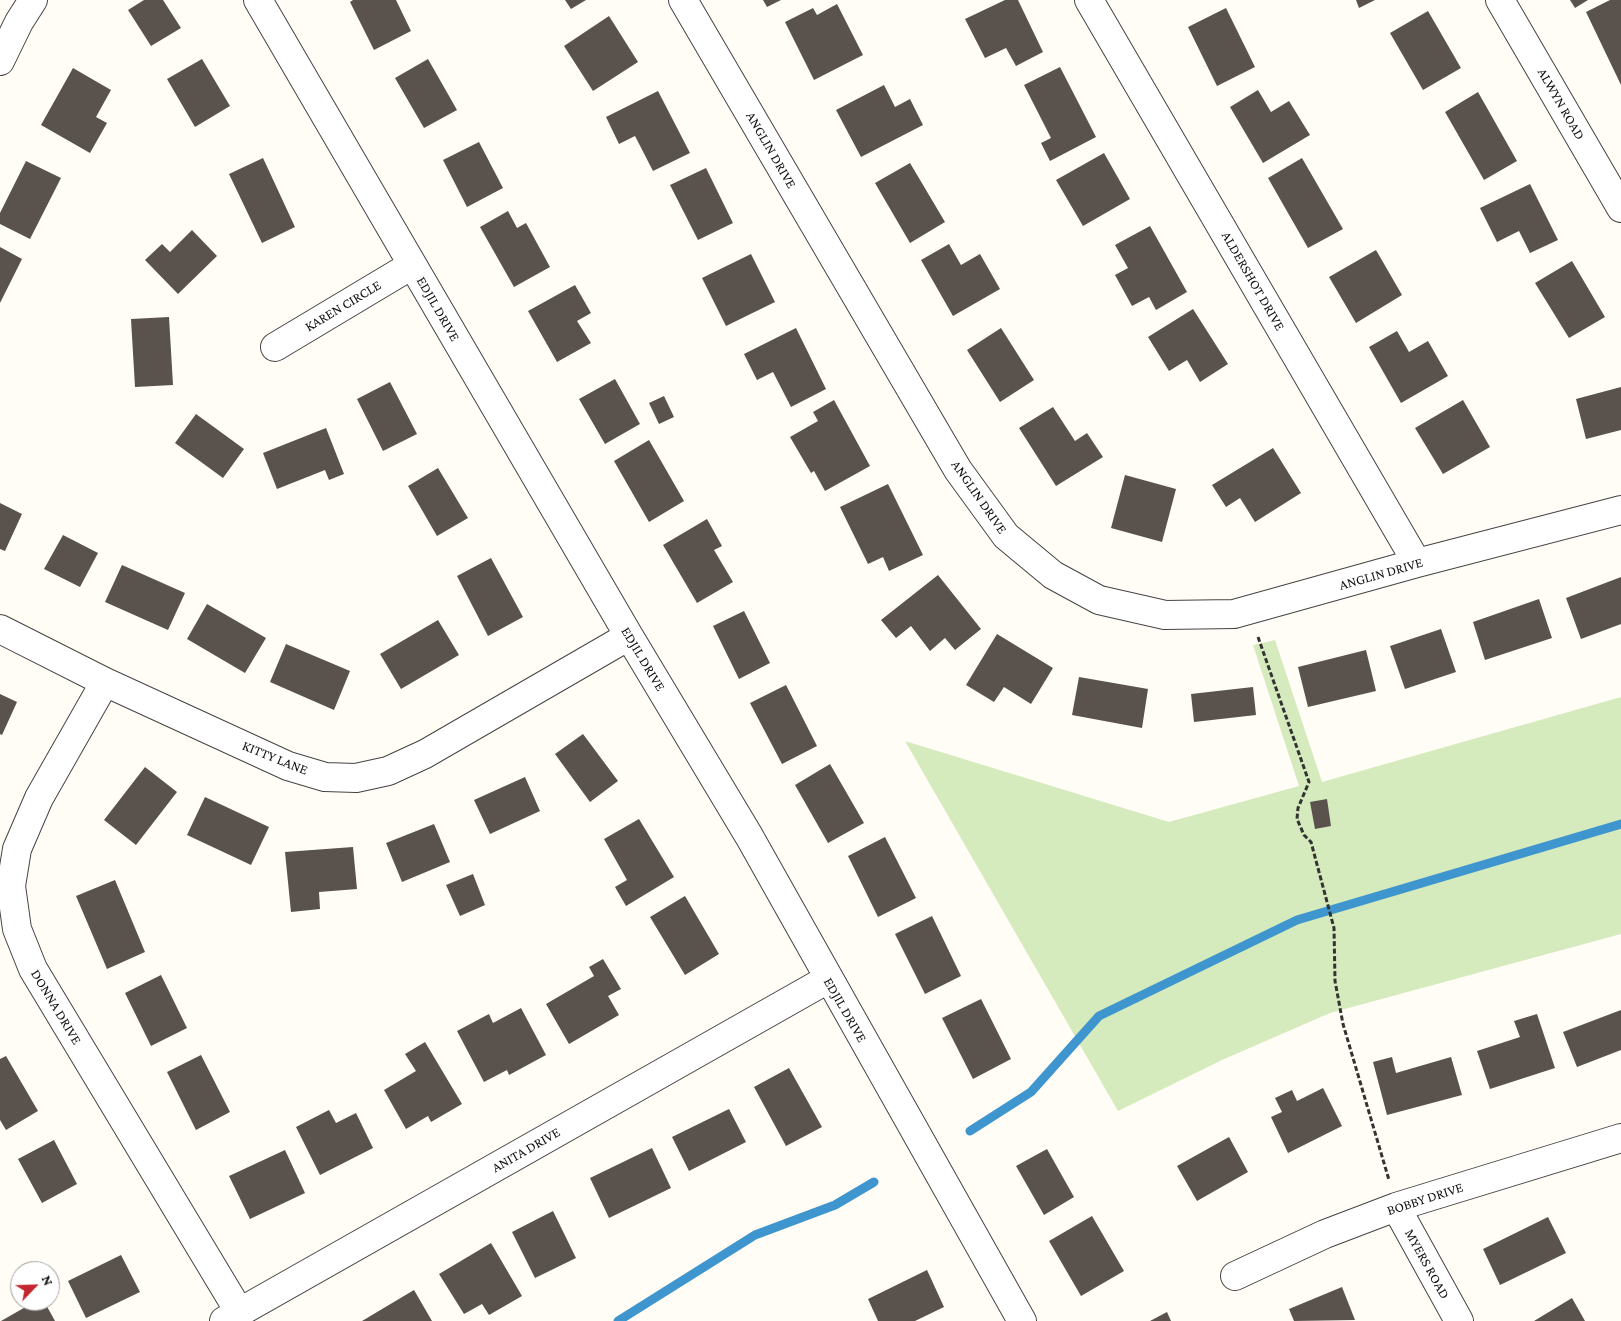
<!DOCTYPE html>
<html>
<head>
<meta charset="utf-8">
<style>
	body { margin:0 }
	#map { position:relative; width:1621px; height:1321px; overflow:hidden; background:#fffdf5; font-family:"Crimson Pro",serif }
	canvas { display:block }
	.north { position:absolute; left:10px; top:1261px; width:50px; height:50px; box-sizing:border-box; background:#fff; border:1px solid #a0a0a0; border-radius:50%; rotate:66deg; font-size:14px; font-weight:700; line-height:20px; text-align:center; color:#111 }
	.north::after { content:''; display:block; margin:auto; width:18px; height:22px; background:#c4262e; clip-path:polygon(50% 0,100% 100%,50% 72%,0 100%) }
</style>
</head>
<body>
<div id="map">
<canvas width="1621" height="1321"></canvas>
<div class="north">N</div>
</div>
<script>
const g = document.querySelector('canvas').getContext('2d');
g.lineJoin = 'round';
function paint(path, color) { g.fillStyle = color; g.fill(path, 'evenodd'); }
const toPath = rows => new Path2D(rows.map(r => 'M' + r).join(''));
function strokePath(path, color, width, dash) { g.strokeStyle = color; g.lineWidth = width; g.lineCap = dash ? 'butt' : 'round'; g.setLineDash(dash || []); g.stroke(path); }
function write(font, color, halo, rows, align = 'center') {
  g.font = font + ' "Crimson Pro",serif'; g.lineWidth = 5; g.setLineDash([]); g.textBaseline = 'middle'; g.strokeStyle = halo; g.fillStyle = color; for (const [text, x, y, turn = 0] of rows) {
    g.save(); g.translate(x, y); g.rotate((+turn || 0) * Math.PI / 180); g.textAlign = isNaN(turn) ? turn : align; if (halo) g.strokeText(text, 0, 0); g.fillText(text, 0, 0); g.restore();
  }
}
paint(toPath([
	[1275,640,1322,782,1621,697,1621,934,1330,1013,1222,1060,1118,1111,905,741,1169,822,1299,786,1253,645]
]), '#d5ebbd');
strokePath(toPath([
	[970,1131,1031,1092,1099,1016,1297,920,1621,824],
	[618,1321,755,1235,835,1205,874,1182]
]), '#3f96cf', 9);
paint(toPath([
	[144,0,163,0,181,28,151,46,128,10],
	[353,0,396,0,411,31,374,50,350,2],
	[565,0,586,0,571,9],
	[763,0,781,0,767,7],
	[1005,0,1018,0,1043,52,1016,66,1006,48,985,58,965,19],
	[1356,0,1375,0,1359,8],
	[1570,0,1588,0,1575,8],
	[1610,0,1621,0,1621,85,1586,12],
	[837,4,863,55,814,80,785,22,813,8,817,15],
	[1226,8,1255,67,1217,86,1188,27],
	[1428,11,1461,68,1423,90,1390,33],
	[609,16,638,62,593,91,564,46],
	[202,59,230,106,195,127,167,79],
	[428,59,457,110,424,128,395,78],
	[1060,67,1096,137,1050,161,1041,143,1051,138,1024,85],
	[73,68,111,90,96,117,107,123,90,153,41,125],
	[884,85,895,107,910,99,923,125,861,157,836,110],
	[1258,90,1271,112,1289,101,1310,135,1263,163,1230,107],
	[658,91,690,153,653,171,635,136,619,144,606,117],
	[1478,92,1517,161,1484,180,1445,112],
	[479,142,503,188,467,207,443,160],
	[1104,153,1130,199,1083,226,1056,180],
	[263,158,295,227,262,243,229,174],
	[1302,158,1343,229,1308,248,1268,178],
	[26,161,61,178,30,239,0,224,0,213],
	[910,163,945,222,910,243,875,183],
	[706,168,733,223,698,240,670,185],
	[1530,184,1558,240,1530,253,1519,231,1497,242,1480,208],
	[508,211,517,228,526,223,550,267,514,287,480,227],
	[1150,226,1187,292,1156,310,1149,297,1132,306,1115,275,1128,268,1115,245],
	[192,230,217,256,178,294,145,260,162,244,170,252],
	[949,244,961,265,980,254,1000,289,953,316,921,260],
	[0,247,22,259,0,303],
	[1376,250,1402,295,1356,323,1329,277],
	[751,254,775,302,726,326,702,278],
	[1572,261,1605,317,1569,338,1535,283],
	[575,285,591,313,577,321,591,343,557,362,528,311],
	[1193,309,1228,364,1200,382,1187,360,1169,371,1148,337],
	[169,317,173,385,135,387,131,319],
	[796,328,826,389,791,407,773,372,757,380,744,354],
	[1001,328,1034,380,1000,402,967,350],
	[1397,331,1409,352,1428,341,1448,376,1401,403,1369,347],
	[615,379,640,424,605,444,579,399],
	[390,382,417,434,383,451,357,399],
	[1621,387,1621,430,1586,439,1576,399],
	[664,396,674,417,659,424,649,403],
	[834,400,870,466,825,491,814,471,811,473,790,437,818,421,813,412],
	[1463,400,1490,447,1443,474,1415,428],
	[1053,407,1075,441,1087,433,1103,457,1056,486,1019,428],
	[196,414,244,449,223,478,175,443],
	[326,428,344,474,329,480,325,470,277,489,263,453],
	[649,440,684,501,649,522,614,461],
	[1273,448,1301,493,1255,522,1240,498,1226,507,1212,485],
	[438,468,468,518,437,536,408,486],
	[1125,475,1176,489,1162,542,1111,528],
	[888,484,923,555,889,571,883,557,868,564,840,507],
	[0,503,22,514,5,551,0,549],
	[707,519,722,546,714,550,733,582,697,603,663,545],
	[63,535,98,553,80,587,44,569],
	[491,558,523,617,488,636,457,576],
	[122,565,185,593,168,630,105,602],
	[938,575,981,629,955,650,945,638,930,651,911,626,896,638,881,620],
	[1621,577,1621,624,1581,639,1566,598],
	[1539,599,1552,638,1485,660,1473,622],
	[207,604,266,638,245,673,187,639],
	[744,611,770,663,739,679,713,626],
	[438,620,459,655,401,689,380,654],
	[1441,629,1456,672,1405,689,1390,646],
	[997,634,1053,668,1031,704,1004,687,994,702,966,685],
	[286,644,350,671,334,710,270,682],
	[1366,650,1376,691,1308,707,1298,667],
	[1079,677,1148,689,1142,728,1072,715],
	[786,685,817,746,782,764,750,703],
	[1253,687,1256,715,1194,722,1191,694],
	[0,694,17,702,2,735,0,734],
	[583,734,618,781,590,802,555,754],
	[830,764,864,823,828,843,795,785],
	[145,767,177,792,136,845,104,820],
	[525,777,540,811,490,834,474,800],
	[205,797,269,827,251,865,187,835],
	[1327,799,1331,826,1315,829,1310,802],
	[639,819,674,877,626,906,615,887,627,880,604,839],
	[434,824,450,862,402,882,386,843],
	[885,837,916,898,878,917,848,856],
	[353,847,357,889,319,892,320,909,291,912,285,852],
	[473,874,485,905,460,916,446,885],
	[115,880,145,952,107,969,76,896],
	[685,896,719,954,685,975,650,917],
	[932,916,961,976,925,994,895,934],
	[603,959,621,989,608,996,619,1015,569,1044,546,1004,594,976,589,967],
	[161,975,187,1028,151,1046,125,993],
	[981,999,1011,1059,973,1079,942,1018],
	[521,1008,546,1055,509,1075,507,1070,484,1082,457,1031,489,1014,493,1023],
	[1621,1010,1621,1050,1577,1067,1563,1032],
	[1537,1014,1555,1068,1490,1089,1477,1051,1520,1037,1514,1021],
	[425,1042,462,1104,431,1122,428,1116,406,1129,384,1090,416,1071,405,1054],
	[201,1055,230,1112,196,1130,167,1072],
	[6,1056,38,1111,6,1130,0,1120,0,1059],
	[1392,1057,1396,1073,1451,1057,1462,1095,1387,1115,1373,1062],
	[789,1068,822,1127,786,1146,754,1087],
	[1323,1088,1342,1126,1288,1153,1271,1117,1282,1112,1275,1098,1292,1090,1297,1101],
	[729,1109,746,1142,689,1171,672,1137],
	[329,1110,336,1123,356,1113,373,1148,320,1175,296,1127],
	[1229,1137,1248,1172,1197,1201,1177,1166],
	[54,1140,77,1184,42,1203,18,1159],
	[652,1148,671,1188,609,1218,590,1178],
	[1047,1149,1074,1197,1044,1215,1016,1166],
	[285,1150,305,1193,250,1219,229,1176],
	[553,1211,576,1258,535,1278,512,1232],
	[1092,1216,1124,1271,1081,1296,1049,1241],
	[1548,1217,1566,1253,1500,1285,1483,1249],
	[491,1243,522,1296,489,1315,482,1304,464,1314,439,1274],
	[121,1255,140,1292,86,1318,68,1281],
	[927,1270,944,1307,915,1321,878,1321,868,1299],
	[1342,1287,1355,1320,1294,1321,1289,1309],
	[414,1290,432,1321,362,1321],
	[1572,1298,1585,1321,1534,1321],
	[36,1301,44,1301,55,1321,1,1321],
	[1167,1312,1171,1321,1150,1321]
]), '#5a524d');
const street = toPath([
	[258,0,629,636,749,836,1022,1321],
	[683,0,958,470,1006,536,1053,575,1099,600,1165,615,1234,614,1417,563,1621,510],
	[1089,0,1417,563],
	[1500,0,1621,208],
	[0,61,19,22,33,0],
	[275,347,412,265],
	[0,629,105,682,288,766,325,777,356,778,388,771,425,754,629,636],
	[105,682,39,798,17,849,11,886,17,929,33,969,240,1313],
	[1396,1207,1459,1321],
	[1235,1276,1325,1234,1396,1207,1621,1138],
	[224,1321,828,979]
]);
strokePath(street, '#444', 30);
strokePath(toPath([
	[1258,637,1309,782,1298,808,1297,819,1304,835,1311,842,1334,928,1335,981,1343,1024,1389,1180]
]), '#333', 3, [5, 2.5]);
strokePath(street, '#fff', 28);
write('14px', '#111', '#fff', [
	["ALWYN ROAD",1561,104,60],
	["ANGLIN DRIVE",771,150,60],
	["ALDERSHOT DRIVE",1253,281,60],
	["KAREN CIRCLE",343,306,-31],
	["EDJIL DRIVE",438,309,60],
	["ANGLIN DRIVE",979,497,55],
	["ANGLIN DRIVE",1381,574,-16],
	["EDJIL DRIVE",643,659,59],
	["KITTY LANE",275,758,22],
	["DONNA DRIVE",56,1007,59],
	["EDJIL DRIVE",845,1010,60],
	["ANITA DRIVE",526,1150,-30],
	["BOBBY DRIVE",1425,1199,-18],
	["MYERS ROAD",1427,1264,61]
]);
</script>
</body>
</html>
